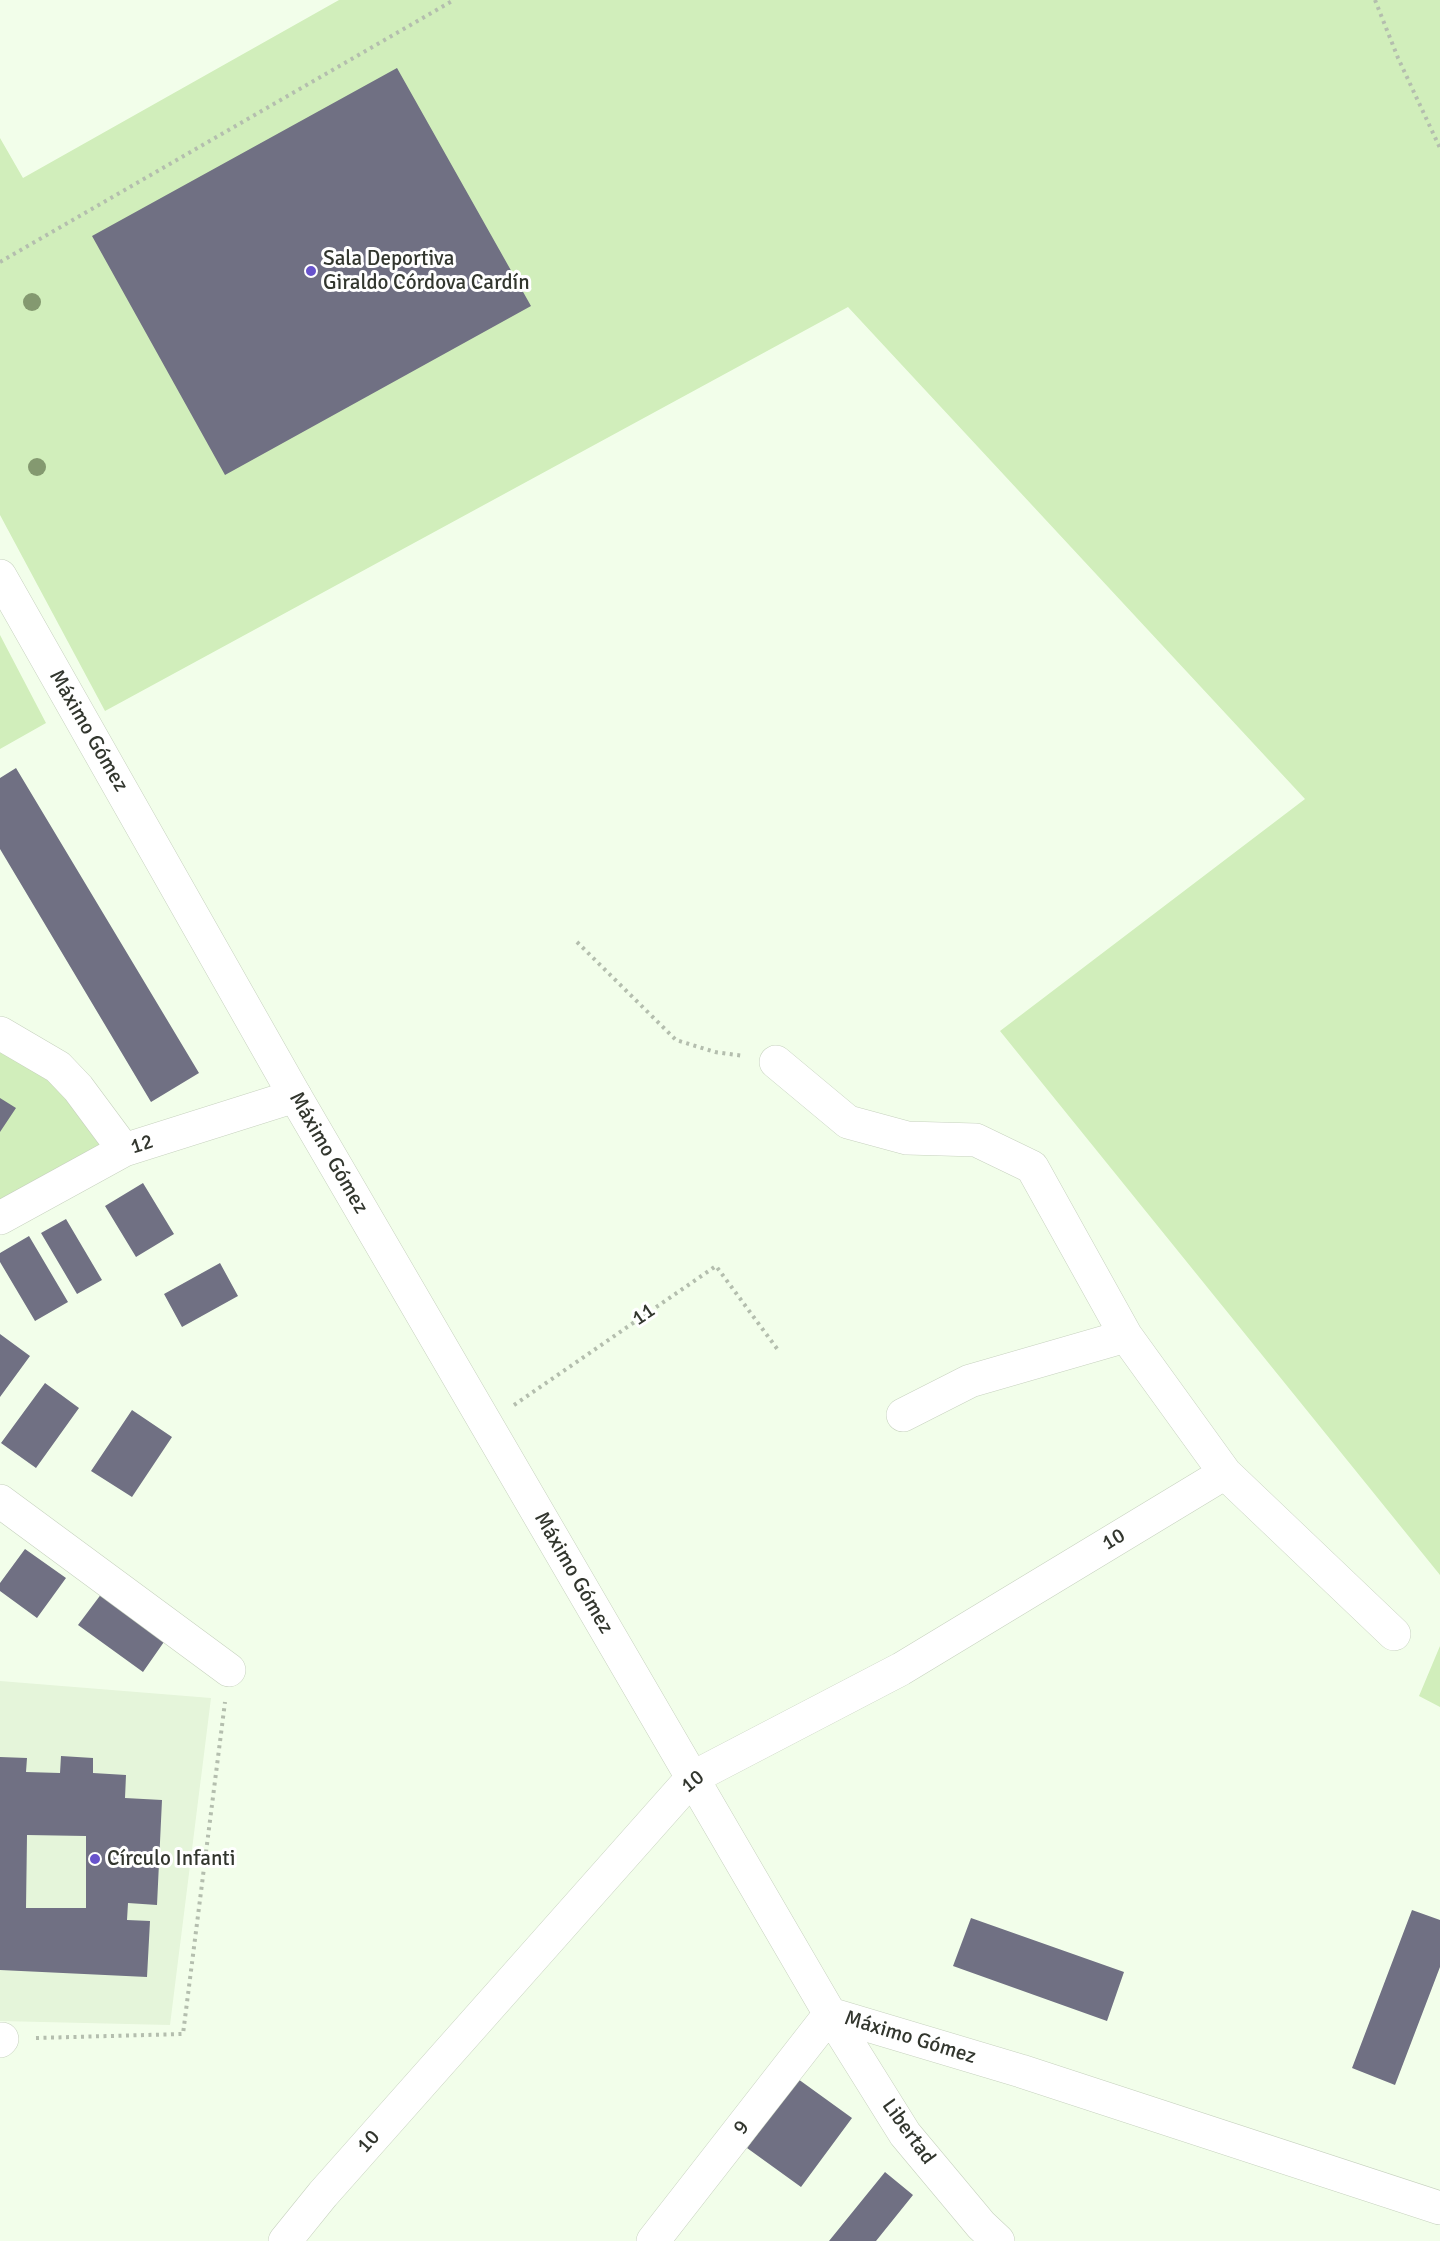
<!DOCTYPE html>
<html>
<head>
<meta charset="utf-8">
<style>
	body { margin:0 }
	canvas { display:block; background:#f2feea }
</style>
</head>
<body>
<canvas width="1440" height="2241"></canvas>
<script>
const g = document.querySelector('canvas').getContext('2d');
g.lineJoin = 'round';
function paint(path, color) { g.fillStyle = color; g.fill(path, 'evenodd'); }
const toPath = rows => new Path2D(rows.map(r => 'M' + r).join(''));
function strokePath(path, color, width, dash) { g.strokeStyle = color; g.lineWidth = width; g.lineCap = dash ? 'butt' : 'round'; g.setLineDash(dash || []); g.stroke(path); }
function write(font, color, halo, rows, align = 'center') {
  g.font = font + ' Signika,sans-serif'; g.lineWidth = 6; g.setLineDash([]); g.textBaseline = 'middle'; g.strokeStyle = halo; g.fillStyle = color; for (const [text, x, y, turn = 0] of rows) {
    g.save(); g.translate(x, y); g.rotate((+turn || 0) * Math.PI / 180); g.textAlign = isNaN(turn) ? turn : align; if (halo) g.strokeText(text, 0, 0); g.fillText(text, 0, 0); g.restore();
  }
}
paint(toPath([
	[0,1681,211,1698,170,2025,0,2021]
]), '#e5f5da');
paint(toPath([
	[339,0,1440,0,1440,1575,1000,1031,1305,799,848,307,105,711,0,515,0,138,23,178],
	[0,635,46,723,0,749],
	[0,1033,124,1150,0,1218],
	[1440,1646,1440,1707,1419,1696]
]), '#d1eebb');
paint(toPath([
	[397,68,531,306,225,475,92,236],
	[16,768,199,1073,151,1102,0,849,0,778],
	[0,1098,16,1108,0,1132],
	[143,1183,174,1234,136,1257,105,1206],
	[66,1219,102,1280,77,1294,41,1233],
	[29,1236,68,1302,35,1321,0,1262,0,1253],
	[220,1263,238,1296,182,1327,164,1294],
	[0,1334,30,1356,0,1397],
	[45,1383,79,1408,36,1468,1,1443],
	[132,1410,172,1437,132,1497,91,1471],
	[25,1549,66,1578,37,1618,0,1591,0,1583],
	[102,1593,166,1639,143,1672,78,1625],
	[61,1756,93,1758,93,1773,126,1775,125,1798,162,1800,157,1905,128,1903,127,1920,150,1921,147,1977,0,1970,0,1757,27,1758,26,1772,60,1773],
	[27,1835,86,1836,86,1908,26,1908],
	[1412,1910,1440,1920,1440,1967,1395,2085,1352,2068],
	[971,1918,1124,1972,1107,2021,953,1966],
	[798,2079,852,2118,801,2187,747,2148],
	[885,2172,913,2195,876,2241,829,2241]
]), '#707083');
const minor = toPath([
	[0,1033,58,1067,78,1088,124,1150],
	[776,1062,848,1122,907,1138,976,1140,1032,1167,1126,1336,1225,1473,1394,1634],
	[0,1218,124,1150,295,1096],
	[903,1415,970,1381,1126,1336],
	[0,1501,229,1670],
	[0,2041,2,2039],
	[285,2241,323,2194,692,1778,901,1669,1225,1473],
	[653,2241,830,2014,905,2134,981,2225,998,2241]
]);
const major = toPath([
	[0,576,295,1096,830,2014,1021,2071,1440,2208]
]);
strokePath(minor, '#c7d2bf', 34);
strokePath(major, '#c7d2bf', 34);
strokePath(toPath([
	[1375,0,1398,58,1440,148],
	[0,262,454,0],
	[577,942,676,1040,715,1052,744,1056],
	[514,1405,716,1266,778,1350],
	[36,2038,183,2034,225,1702]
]), '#b4beae', 4, [3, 4.5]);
strokePath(minor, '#fff', 33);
strokePath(major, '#fff', 33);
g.fillStyle = '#849970';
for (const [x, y] of [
	[32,302],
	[37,467]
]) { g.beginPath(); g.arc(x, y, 9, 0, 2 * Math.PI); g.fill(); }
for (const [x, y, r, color] of [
	[311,271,6,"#6853cc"],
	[95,1859,6,"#6853cc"]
]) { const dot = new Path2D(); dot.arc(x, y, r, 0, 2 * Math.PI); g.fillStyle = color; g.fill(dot); strokePath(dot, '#fff', 2); }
write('21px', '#32362e', '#fff', [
	["Sala Deportiva",323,259],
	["Giraldo Córdova Cardín",323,283],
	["Círculo Infanti",107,1859]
], 'left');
write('21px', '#32362e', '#fff', [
	["Máximo Gómez",88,731,60],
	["12",142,1145,-18],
	["Máximo Gómez",328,1153,60],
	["11",644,1315,-34],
	["10",1114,1540,-31],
	["Máximo Gómez",573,1573,60],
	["10",693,1782,-39],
	["Máximo Gómez",910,2038,17],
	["9",742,2128,-52],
	["Libertad",908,2132,54],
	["10",369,2142,-48]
]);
</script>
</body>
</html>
